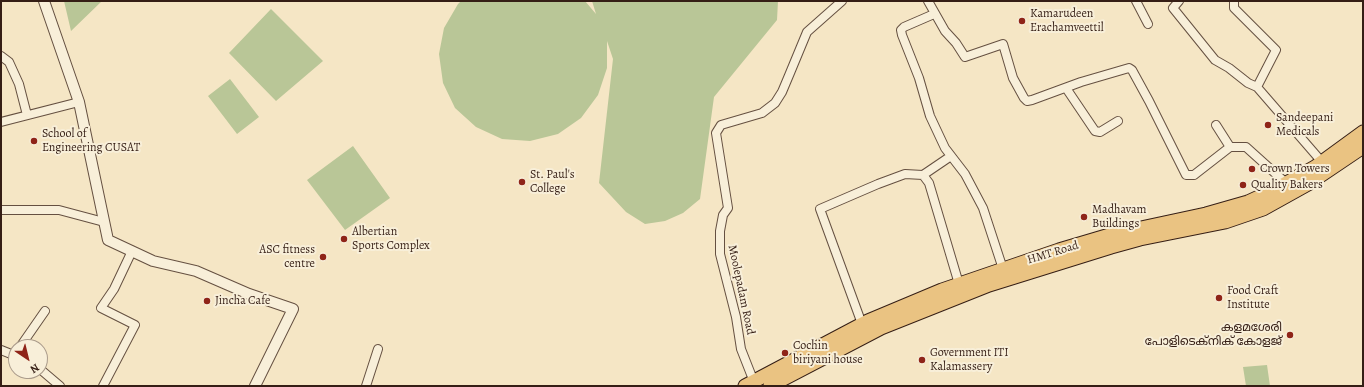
<!DOCTYPE html>
<html>
<head>
<meta charset="utf-8">
<style>
	body { margin:0 }
	#map { position:relative; width:1364px; height:387px; overflow:hidden; background:#f5e6c5; font-family:Alegreya,serif }
	canvas { display:block }
	.frame { position:absolute; inset:0; border:2px solid #351e15; pointer-events:none }
	.north { position:absolute; left:8px; top:339px; width:40px; height:40px; box-sizing:border-box; background:#f8efd9; border:1px solid #aa9b8b; border-radius:50%; rotate:145deg; font-size:11px; font-weight:700; line-height:16px; text-align:center; color:#351e15 }
	.north::after { content:''; display:block; margin:auto; width:14px; height:18px; background:#8f2418; clip-path:polygon(50% 0,100% 100%,50% 72%,0 100%) }
</style>
</head>
<body>
<div id="map">
<canvas width="1364" height="387"></canvas>
<div class="frame"></div>
<div class="north">N</div>
</div>
<script>
const g = document.querySelector('canvas').getContext('2d');
g.lineJoin = 'round';
function paint(path, color) { g.fillStyle = color; g.fill(path, 'evenodd'); }
const toPath = rows => new Path2D(rows.map(r => 'M' + r).join(''));
function strokePath(path, color, width, dash) { g.strokeStyle = color; g.lineWidth = width; g.lineCap = dash ? 'butt' : 'round'; g.setLineDash(dash || []); g.stroke(path); }
function write(font, color, halo, rows, align = 'center') {
  g.font = font + ' Alegreya,"Noto Sans Malayalam",serif'; g.lineWidth = 4; g.setLineDash([]); g.textBaseline = 'middle'; g.strokeStyle = halo; g.fillStyle = color; for (const [text, x, y, turn = 0] of rows) {
    g.save(); g.translate(x, y); g.rotate((+turn || 0) * Math.PI / 180); g.textAlign = isNaN(turn) ? turn : align; if (halo) g.strokeText(text, 0, 0); g.fillText(text, 0, 0); g.restore();
  }
}
paint(toPath([
	[64,1,102,1,71,31],
	[461,1,585,1,596,14,592,1,778,1,777,20,714,97,700,199,683,213,665,221,645,224,626,212,599,183,613,59,607,41,607,68,598,95,581,118,558,134,530,141,502,139,476,127,455,108,443,83,439,54,444,28,458,4],
	[271,9,323,61,276,101,229,53],
	[230,79,259,117,237,134,208,96],
	[353,146,390,198,345,230,307,180],
	[1267,365,1270,386,1246,386,1243,367]
]), '#b9c697');
const minor = toPath([
	[928,1,945,31,956,43,965,57,1003,44,1013,78,1024,98,1027,101,1032,100,1081,82,1129,68,1132,70,1149,101,1186,175,1194,175,1230,147,1246,147,1286,183],
	[1136,1,1148,24],
	[1179,1,1173,8,1215,60,1229,68,1248,83,1257,87],
	[1234,1,1234,8,1276,50,1257,87,1322,162],
	[934,14,904,27,901,30,902,35,919,78,930,116,945,148,965,174,983,208,1003,269],
	[1,56,9,62,19,84,27,115],
	[1066,88,1095,131,1100,132,1118,121],
	[1,122,79,102],
	[1216,125,1230,147],
	[923,175,929,183,959,284],
	[1,210,59,210,104,222],
	[862,324,820,209,878,184,905,174,923,175,951,156],
	[20,347,45,311],
	[1,350,16,356],
	[40,369,60,386],
	[754,382,741,349,736,317,720,254,720,231,723,215,728,208,716,133,721,125,762,113,775,103,782,92,790,73,807,32,842,1],
	[103,386,135,325,101,308,114,289,132,251],
	[366,386,378,349]
]);
const tertiary = toPath([
	[44,1,79,102,108,240,153,261,196,271,249,294,293,309,255,386]
]);
const primary = toPath([
	[745,386,868,321,942,290,1059,250,1113,234,1206,214,1248,202,1274,190,1315,167,1363,132],
	[770,386,881,328,989,285,1111,247,1140,239,1225,222,1263,209,1308,184,1363,147]
]);
strokePath(minor, '#655041', 10);
strokePath(tertiary, '#655041', 12);
strokePath(primary, '#351e15', 15);
strokePath(minor, '#f8efd9', 8);
strokePath(tertiary, '#f8efd9', 10);
strokePath(primary, '#eac382', 13);
for (const [x, y, r, color] of [
	[1022,21,4,"#8f2418"],
	[1268,125,4,"#8f2418"],
	[34,141,4,"#8f2418"],
	[1252,169,4,"#8f2418"],
	[522,182,4,"#8f2418"],
	[1243,185,4,"#8f2418"],
	[1084,217,4,"#8f2418"],
	[344,239,4,"#8f2418"],
	[323,257,4,"#8f2418"],
	[1219,298,4,"#8f2418"],
	[207,301,4,"#8f2418"],
	[1290,335,4,"#8f2418"],
	[785,353,4,"#8f2418"],
	[922,360,4,"#8f2418"]
]) { const dot = new Path2D(); dot.arc(x, y, r, 0, 2 * Math.PI); g.fillStyle = color; g.fill(dot); strokePath(dot, '#f8efd9', 1.5); }
write('12px', '#351e15', '#f8efd9', [
	["Kamarudeen",1030,14],
	["Erachamveettil",1030,28],
	["Sandeepani",1276,118],
	["Medicals",1276,132],
	["School of",42,134],
	["Engineering CUSAT",42,148],
	["Crown Towers",1260,169],
	["St. Paul's",530,175],
	["College",530,189],
	["Quality Bakers",1251,185],
	["Madhavam",1092,210],
	["Buildings",1092,224],
	["Albertian",352,232],
	["Sports Complex",352,246],
	["ASC fitness",315,250,"right"],
	["centre",315,264,"right"],
	["Food Craft",1227,291],
	["Institute",1227,305],
	["Jincha Cafe",215,301],
	["കളമശേരി",1282,328,"right"],
	["പോളിടെക്നിക് കോളജ്",1282,342,"right"],
	["Cochin",793,346],
	["biriyani house",793,360],
	["Government ITI",930,353],
	["Kalamassery",930,367]
], 'left');
write('12px', '#351e15', '#f8efd9', [
	["HMT Road",1053,253,-17],
	["Moolepadam Road",741,290,78]
]);
</script>
</body>
</html>
